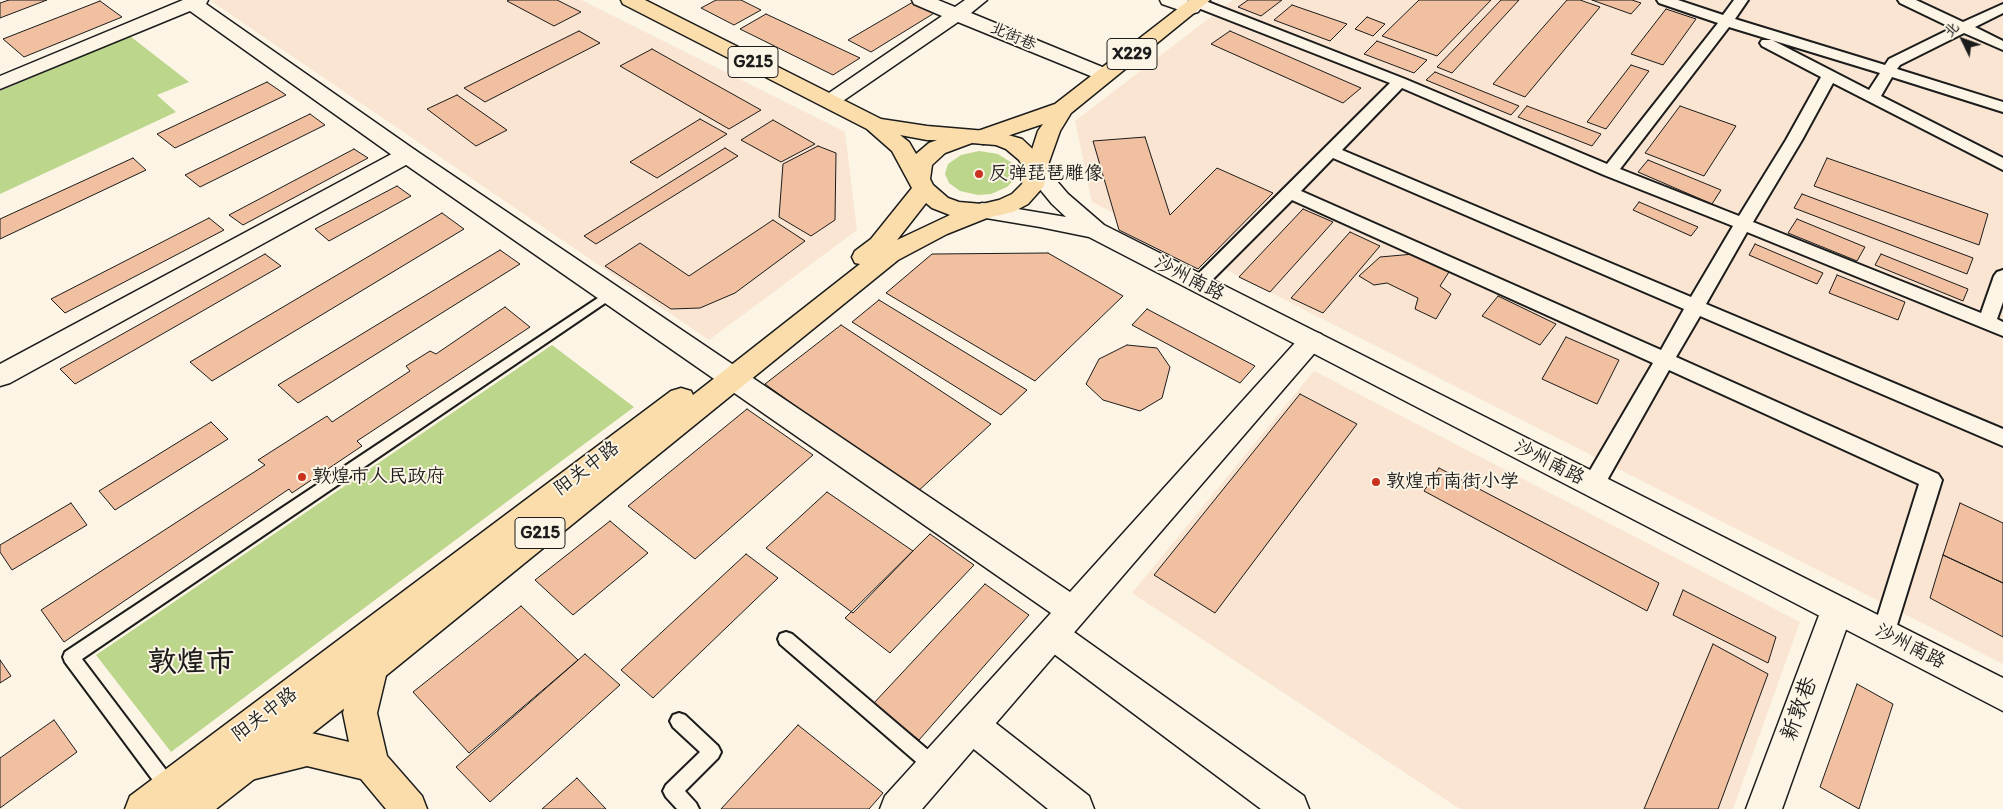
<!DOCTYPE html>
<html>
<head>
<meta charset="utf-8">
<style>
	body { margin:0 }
	#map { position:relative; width:2003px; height:809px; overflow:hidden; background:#fcf5e5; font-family:Itim,"LXGW WenKai TC",sans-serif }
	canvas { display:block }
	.north { position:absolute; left:1938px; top:15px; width:50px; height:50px; -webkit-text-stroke:4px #fcf5e5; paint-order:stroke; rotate:312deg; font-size:14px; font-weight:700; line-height:20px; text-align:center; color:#1c1c1c }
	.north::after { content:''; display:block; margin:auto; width:18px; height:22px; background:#1c1c1c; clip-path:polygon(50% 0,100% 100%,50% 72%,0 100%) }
</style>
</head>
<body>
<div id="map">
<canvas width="2003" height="809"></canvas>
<div class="north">北</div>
</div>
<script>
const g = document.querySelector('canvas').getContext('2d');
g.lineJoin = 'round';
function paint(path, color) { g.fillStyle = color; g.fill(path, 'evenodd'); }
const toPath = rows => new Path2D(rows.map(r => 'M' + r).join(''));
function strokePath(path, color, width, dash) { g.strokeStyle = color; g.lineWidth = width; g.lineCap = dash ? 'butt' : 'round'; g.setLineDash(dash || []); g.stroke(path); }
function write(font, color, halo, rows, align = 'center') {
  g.font = font + ' Itim,"LXGW WenKai TC",sans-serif'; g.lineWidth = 4; g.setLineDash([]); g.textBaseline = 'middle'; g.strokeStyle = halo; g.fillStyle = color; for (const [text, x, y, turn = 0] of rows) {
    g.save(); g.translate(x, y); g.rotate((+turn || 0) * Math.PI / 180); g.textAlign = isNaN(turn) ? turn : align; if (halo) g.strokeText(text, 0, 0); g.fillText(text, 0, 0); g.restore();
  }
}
paint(toPath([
	[215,0,581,0,845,132,857,230,709,340,211,1],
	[1233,0,2003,0,2003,664,1092,202,1075,121],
	[1314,371,1800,622,1733,809,1460,809,1132,593]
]), '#f9e5d1');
paint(toPath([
	[130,36,189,82,157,95,176,112,0,194,0,91],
	[979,151,998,154,1012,163,1016,173,1011,183,1007,187,991,194,978,195,960,191,949,183,945,174,948,164,961,155],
	[552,345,634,407,171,752,96,655]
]), '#bcd68c');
const building = toPath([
	[9,0,47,0,0,18,0,3,9,0],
	[509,0,557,0,581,12,554,26,507,1,509,0],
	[716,0,741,0,761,10,734,25,701,8,716,0],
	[1248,0,1282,0,1261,16,1238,7,1248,0],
	[1419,0,1491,0,1437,56,1382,36,1419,0],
	[1501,0,1519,0,1452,73,1437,67,1501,0],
	[1567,0,1580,0,1600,7,1525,97,1493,84,1567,0],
	[1592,0,1632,0,1641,3,1631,14,1592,0],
	[100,1,122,17,24,57,3,39,100,1],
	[913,2,936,12,871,52,848,40,913,2],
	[1292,5,1347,24,1330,41,1274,20,1292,5],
	[1666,9,1696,19,1663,65,1631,54,1666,9],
	[766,14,860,58,833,75,740,29,766,14],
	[1367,17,1385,24,1373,36,1355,29,1367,17],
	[579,31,600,43,485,102,464,88,579,31],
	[1230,31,1361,88,1343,103,1211,44,1230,31],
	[1377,41,1427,60,1414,73,1364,54,1377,41],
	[652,49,761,110,729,129,620,66,652,49],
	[1631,65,1649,71,1606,129,1587,122,1631,65],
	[1435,72,1519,106,1511,115,1426,80,1435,72],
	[267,82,286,95,175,148,157,134,267,82],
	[457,95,507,130,476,146,427,109,457,95],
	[1527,106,1601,134,1592,146,1518,117,1527,106],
	[1680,106,1736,126,1704,176,1645,153,1680,106],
	[310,114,325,125,200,187,185,175,310,114],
	[700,119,727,134,657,178,630,162,700,119],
	[773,120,815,144,781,162,741,140,773,120],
	[1145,137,1170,215,1217,168,1273,193,1198,269,1119,230,1093,141,1145,137],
	[818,146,836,153,835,220,811,236,779,217,783,164,818,146],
	[725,148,738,156,596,244,584,236,725,148],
	[354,149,368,158,243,225,229,215,354,149],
	[133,158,146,170,0,239,0,219,133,158],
	[1827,158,1988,214,1979,245,1814,186,1827,158],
	[1648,160,1721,190,1712,204,1638,172,1648,160],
	[397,186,411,196,329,241,315,229,397,186],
	[1802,194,1973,258,1967,274,1794,208,1802,194],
	[1639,202,1698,227,1691,236,1633,210,1639,202],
	[1303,209,1333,222,1270,292,1239,277,1303,209],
	[442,213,464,229,212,381,190,362,442,213],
	[209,218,224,230,65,313,51,299,209,218],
	[1797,219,1865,247,1857,261,1788,233,1797,219],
	[773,220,805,241,735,293,700,308,671,309,605,266,640,243,689,276,773,220],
	[1350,232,1380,246,1323,313,1291,298,1350,232],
	[1755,244,1823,273,1817,284,1749,255,1755,244],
	[500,250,520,264,298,403,278,385,500,250],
	[1048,253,1123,296,1035,381,886,293,932,254,1048,253],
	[265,254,281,266,75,384,60,369,265,254],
	[1414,254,1449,272,1440,286,1451,294,1436,319,1415,309,1418,298,1387,283,1374,285,1359,276,1380,257,1414,254],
	[1881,254,1968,289,1963,301,1875,265,1881,254],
	[1837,275,1905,302,1898,320,1829,293,1837,275],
	[1498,296,1556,324,1540,345,1482,316,1498,296],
	[879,300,1027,390,1001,415,852,322,879,300],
	[505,307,530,327,357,441,362,446,292,493,289,489,64,642,41,610,265,465,258,460,327,416,332,422,410,371,406,366,430,351,436,354,505,307],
	[1147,309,1255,366,1240,383,1132,325,1147,309],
	[841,325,991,424,916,493,765,384,841,325],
	[1566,337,1619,360,1597,404,1542,379,1566,337],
	[1127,345,1157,348,1170,367,1162,398,1140,411,1103,400,1086,384,1099,359,1127,345],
	[1300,394,1357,424,1215,613,1154,575,1300,394],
	[747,409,813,455,695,559,628,506,747,409],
	[211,422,228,439,115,510,99,491,211,422],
	[1439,468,1659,583,1647,611,1424,491,1439,468],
	[827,492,913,551,853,613,766,548,827,492],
	[71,503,87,525,12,570,0,552,0,545,71,503],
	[1960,503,2003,523,2003,583,1943,555,1960,503],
	[610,521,648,553,573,615,535,580,610,521],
	[930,534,974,565,890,653,845,618,930,534],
	[746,554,778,578,653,698,621,670,746,554],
	[1943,555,2003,583,2003,637,1930,598,1943,555],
	[985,584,1029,615,919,740,873,704,985,584],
	[1683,590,1776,637,1768,663,1673,615,1683,590],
	[521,606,578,660,469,753,413,692,521,606],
	[1713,644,1768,674,1718,809,1644,809,1713,644],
	[585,654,620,685,490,802,456,767,585,654],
	[0,660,11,676,0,683,0,660],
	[1857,684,1893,704,1859,809,1820,787,1857,684],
	[54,720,77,752,0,808,0,758,54,720],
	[798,725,883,793,869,809,721,809,798,725],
	[577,778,606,809,542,809,577,778]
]);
paint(building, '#f1c0a1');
strokePath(building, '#1c1c1c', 1);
const service = toPath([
	[610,290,614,291,616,294,614,297,82,659,175,782,178,788,175,794,169,797,163,794,65,662,63,657,65,652,610,290],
	[786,632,792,634,941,761,944,767,941,773,935,776,929,773,780,644,778,639,780,634,786,632],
	[679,713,685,715,718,746,721,752,718,758,685,791,696,803,699,809,677,809,666,797,663,791,666,785,700,752,673,727,670,721,673,715,679,713]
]);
const pedestrian = toPath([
	[1193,0,1203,0,1405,79,1607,164,1718,23,1659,3,1657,0,1678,0,1723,15,1734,0,1748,0,1735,19,1885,65,1889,59,1952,28,1900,3,1898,0,1916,0,1963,22,2003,4,2003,13,1975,27,2003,41,2003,50,1964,33,1900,65,1897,69,2003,102,2003,112,1892,77,1881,96,2003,158,2003,170,1833,83,1802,140,1753,222,1981,313,1994,276,1997,272,2003,270,2003,302,1997,319,2003,322,2003,336,1747,232,1706,304,2003,429,2003,446,1700,316,1676,357,1938,474,1942,480,1892,641,1884,645,1876,641,1872,634,1919,484,1669,370,1601,491,1593,494,1585,491,1582,485,1585,479,1653,363,1292,200,1204,288,1198,290,1192,288,1189,284,1192,280,1390,83,1193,6,1191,3,1193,0],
	[1729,27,1880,73,1869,90,1772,40,1762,40,1760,43,1762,46,1821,77,1786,140,1739,216,1620,169,1729,27],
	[1402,88,1604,175,1733,226,1691,297,1342,150,1402,88],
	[1333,158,1684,309,1661,350,1301,191,1333,158]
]);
const minor = toPath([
	[912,0,938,0,955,7,965,0,987,0,971,13,1112,71,1115,75,1112,79,1105,81,1098,79,958,22,837,105,830,107,823,105,819,101,823,97,942,16,914,4,912,0],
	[1160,0,1187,0,1198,4,1201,8,1198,12,1191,14,1162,4,1160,0],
	[407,148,415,150,418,155,415,160,10,383,0,386,0,364,399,150,407,148],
	[1837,596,1848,600,1853,610,1782,809,1746,809,1821,610,1826,600,1837,596],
	[1053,620,1064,625,1304,796,1309,809,1261,809,1042,645,1037,635,1042,625,1053,620],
	[972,710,984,714,1089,796,1094,809,1048,809,960,738,955,726,960,714,972,710]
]);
const tertiary = toPath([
	[183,0,208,0,206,4,415,150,1070,592,1303,334,1312,331,1321,334,1325,341,922,809,880,809,885,796,1051,613,399,160,190,11,0,89,0,76,183,0]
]);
const secondary = toPath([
	[1036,164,1044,166,1068,194,1104,225,2003,678,2003,711,1089,237,1040,227,974,216,970,211,974,206,982,203,1066,217,1052,204,1025,171,1028,166,1036,164]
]);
const primary = toPath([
	[1189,0,1210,0,1071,113,1060,131,1044,176,1036,178,1028,176,1025,171,1038,131,1043,124,983,144,975,142,972,137,975,132,1055,104,1189,0],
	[371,652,383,656,388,667,377,713,387,756,422,796,427,809,386,809,361,779,307,766,251,780,239,775,233,763,239,751,251,746,307,732,349,742,343,713,354,667,359,656,371,652]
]);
const trunk = toPath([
	[621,0,645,0,881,119,927,126,998,132,1022,139,1040,156,1047,171,1044,186,1028,204,1013,212,987,218,947,234,898,260,383,678,216,809,125,809,130,796,671,391,681,388,691,391,693,395,860,264,855,263,852,257,855,251,871,239,912,188,892,151,867,129,623,4,621,0],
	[900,135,927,140,937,140,929,143,916,154,909,142,900,135],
	[972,143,996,145,1006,149,1019,160,1025,171,1022,184,1012,194,999,200,982,204,959,202,948,198,933,185,930,179,932,165,945,153,972,143],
	[926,203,932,208,950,215,897,240,926,203]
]);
strokePath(service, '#1c1c1c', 4);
strokePath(pedestrian, '#1c1c1c', 4);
strokePath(minor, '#1c1c1c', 3);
strokePath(tertiary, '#1c1c1c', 3);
strokePath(secondary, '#1c1c1c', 3);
strokePath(primary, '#1c1c1c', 3);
strokePath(trunk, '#1c1c1c', 3);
paint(service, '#fcf5e5');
paint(pedestrian, '#fcf5e5');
paint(minor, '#fcf5e5');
paint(tertiary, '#fcf5e5');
paint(secondary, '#fcf5e5');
paint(primary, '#faddab');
paint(trunk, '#faddab');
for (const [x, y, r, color] of [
	[979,174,5,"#c8321e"],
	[302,477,5,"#c8321e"],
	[1376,482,5,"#c8321e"]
]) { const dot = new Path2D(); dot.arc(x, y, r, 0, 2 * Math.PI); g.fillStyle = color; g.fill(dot); strokePath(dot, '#fcf5e5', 2); }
write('16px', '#1c1c1c', '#fcf5e5', [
	["北街巷",1013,37,23]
]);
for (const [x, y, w] of [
	[1132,54,50],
	[753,62,50],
	[540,533,50]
]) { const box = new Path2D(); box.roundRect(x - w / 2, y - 15.5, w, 31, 4); g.fillStyle = '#fcf5e5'; g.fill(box); strokePath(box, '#1c1c1c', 1); }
write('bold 18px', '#1c1c1c', null, [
	["X229",1132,54],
	["G215",753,62],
	["G215",540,533]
]);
write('19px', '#1c1c1c', '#fcf5e5', [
	["反弹琵琶雕像",989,174],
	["敦煌市人民政府",312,477],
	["敦煌市南街小学",1386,482]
], 'left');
write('19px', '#1c1c1c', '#fcf5e5', [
	["沙州南路",1189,279,27],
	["沙州南路",1549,463,27],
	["阳关中路",587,469,-37],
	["沙州南路",1910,647,27],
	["阳关中路",265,715,-37]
]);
write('22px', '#1c1c1c', '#fcf5e5', [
	["新敦巷",1800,709,-70]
]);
write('bold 29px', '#1c1c1c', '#fcf5e5', [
	["敦煌市",191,664]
]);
</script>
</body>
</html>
